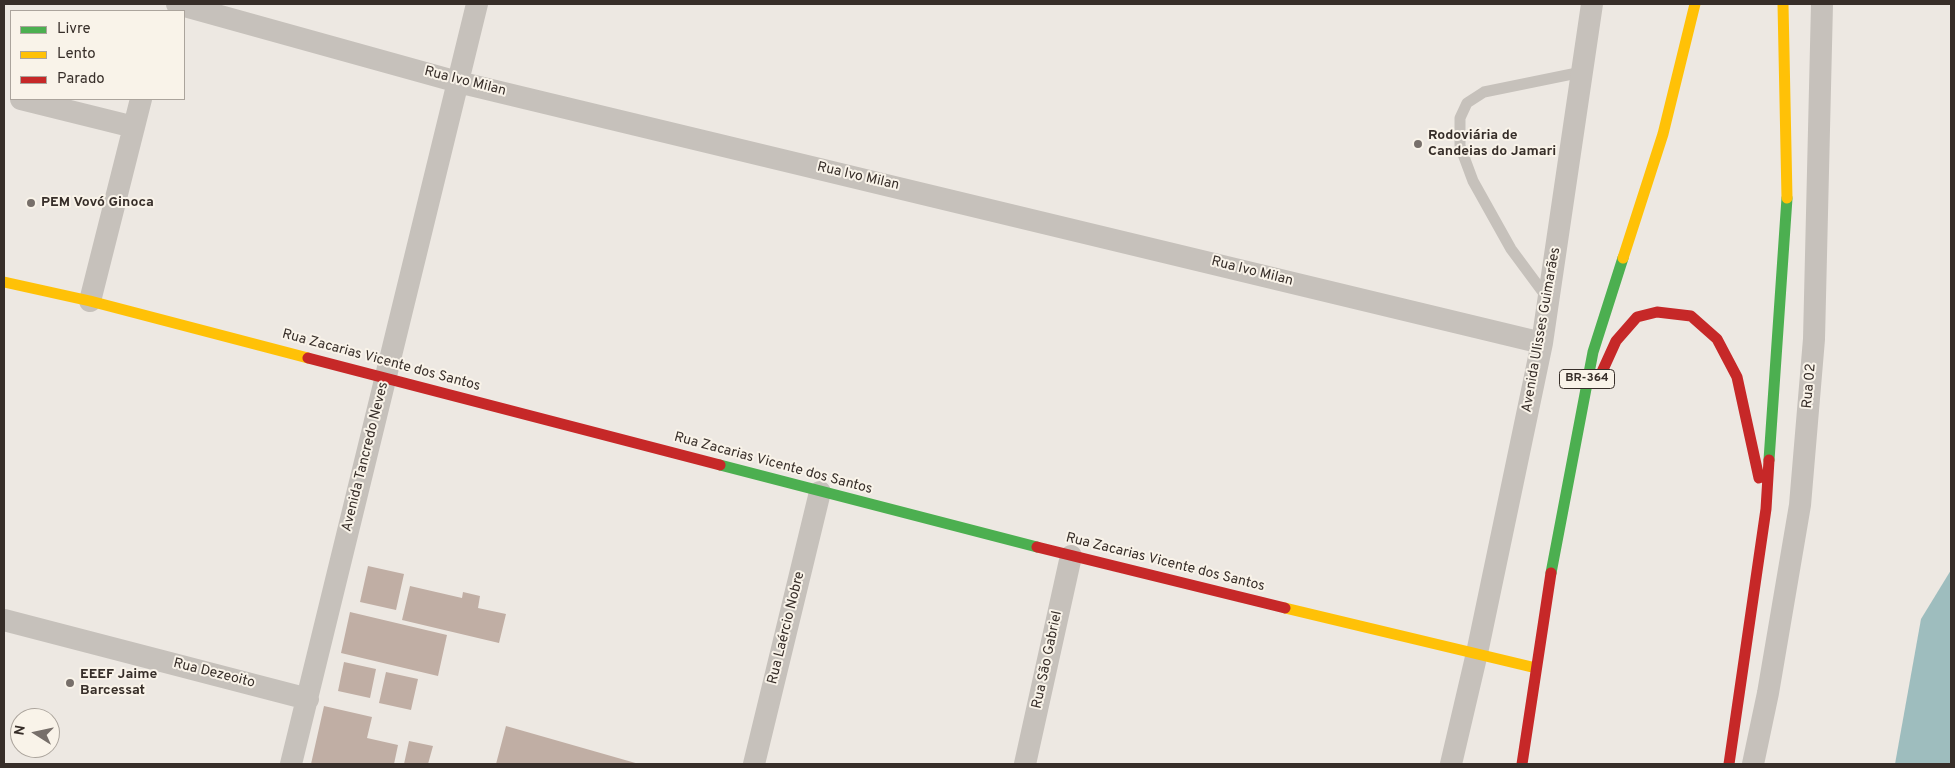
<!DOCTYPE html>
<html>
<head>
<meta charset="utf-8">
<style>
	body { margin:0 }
	#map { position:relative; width:1955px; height:768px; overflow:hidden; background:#ede8e2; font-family:Overpass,sans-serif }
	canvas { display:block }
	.frame { position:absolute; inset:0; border:5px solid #372e29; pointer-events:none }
	.legend { position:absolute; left:10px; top:10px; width:175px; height:90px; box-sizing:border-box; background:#f9f3e9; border:1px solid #aba49c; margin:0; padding:6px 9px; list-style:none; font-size:15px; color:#372e29 }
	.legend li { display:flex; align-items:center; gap:10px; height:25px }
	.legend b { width:25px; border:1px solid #aba49c }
	.north { position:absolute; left:10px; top:708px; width:50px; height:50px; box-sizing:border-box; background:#f9f3e9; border:1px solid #aba49c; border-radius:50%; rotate:280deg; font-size:14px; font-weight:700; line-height:20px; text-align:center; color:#372e29 }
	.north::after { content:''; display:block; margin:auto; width:18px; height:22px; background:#776f6a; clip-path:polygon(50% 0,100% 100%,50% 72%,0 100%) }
</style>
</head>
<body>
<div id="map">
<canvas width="1955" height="768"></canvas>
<div class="frame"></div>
<ul class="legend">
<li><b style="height:6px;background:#4caf50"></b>Livre</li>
<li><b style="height:6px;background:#ffc107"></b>Lento</li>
<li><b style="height:6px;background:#c62828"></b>Parado</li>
</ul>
<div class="north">N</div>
</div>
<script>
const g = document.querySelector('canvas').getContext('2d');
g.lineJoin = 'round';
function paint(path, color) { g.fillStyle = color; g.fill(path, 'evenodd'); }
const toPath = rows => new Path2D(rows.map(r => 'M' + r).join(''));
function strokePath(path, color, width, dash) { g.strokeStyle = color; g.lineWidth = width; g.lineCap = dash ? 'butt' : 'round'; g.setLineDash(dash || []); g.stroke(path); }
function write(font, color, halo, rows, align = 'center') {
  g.font = font + ' Overpass,sans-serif'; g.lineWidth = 4; g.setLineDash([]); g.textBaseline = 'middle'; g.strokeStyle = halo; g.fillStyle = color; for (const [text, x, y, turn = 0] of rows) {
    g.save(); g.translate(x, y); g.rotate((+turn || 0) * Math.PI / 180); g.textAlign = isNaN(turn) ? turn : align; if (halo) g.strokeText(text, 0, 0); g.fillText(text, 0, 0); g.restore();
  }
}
paint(toPath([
	[1951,570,1951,764,1895,764,1921,619]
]), '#9ebdbe');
paint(toPath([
	[368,566,404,574,396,610,360,602],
	[410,586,462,598,463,592,480,596,478,608,506,614,499,643,402,620],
	[350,612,447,635,438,676,341,653],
	[344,662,376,669,370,698,338,691],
	[386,672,418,679,411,710,379,703],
	[324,706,372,717,367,738,398,745,394,764,311,764],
	[506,726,639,764,496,764],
	[409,741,433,746,428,764,404,764]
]), '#c0aea4');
strokePath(toPath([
	[1548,299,1511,249,1473,181,1460,146,1460,118,1467,103,1484,92,1582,72]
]), '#c6c1bb', 11);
strokePath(toPath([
	[177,4,458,82,1542,343],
	[21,99,134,127],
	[90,301,141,99],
	[4,620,308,699],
	[291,764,477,4],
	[754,764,820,492],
	[1025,764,1071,556],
	[1451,764,1477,653,1542,343,1592,4],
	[1753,764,1768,693,1800,505,1814,339,1822,4]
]), '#c6c1bb', 22);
strokePath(toPath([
	[1769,460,1787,198],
	[720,465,1037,547],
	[1551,573,1593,352,1623,258]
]), '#4caf50', 11);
strokePath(toPath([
	[1783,4,1787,198],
	[1623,258,1663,134,1695,4],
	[4,282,90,301,308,358],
	[1285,608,1536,668]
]), '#ffc107', 11);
strokePath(toPath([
	[308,358,720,465],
	[1601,374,1616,341,1637,317,1657,312,1691,316,1717,339,1737,377,1759,478],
	[1037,547,1285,608],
	[1522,764,1551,573],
	[1729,764,1766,509,1769,460]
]), '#c62828', 11);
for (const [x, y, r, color] of [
	[1418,144,5,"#776f6a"],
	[31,203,5,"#776f6a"],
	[70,683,5,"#776f6a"]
]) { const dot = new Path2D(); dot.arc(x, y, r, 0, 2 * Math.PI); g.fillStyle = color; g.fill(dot); strokePath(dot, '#f9f3e9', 2); }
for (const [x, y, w] of [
	[1587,379,55]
]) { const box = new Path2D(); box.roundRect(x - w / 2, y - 9.5, w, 19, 4); g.fillStyle = '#f9f3e9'; g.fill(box); strokePath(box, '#372e29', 1); }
write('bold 12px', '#372e29', null, [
	["BR-364",1587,379]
]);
write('14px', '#372e29', '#f9f3e9', [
	["Rua Ivo Milan",465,82,14],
	["Rua Ivo Milan",858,177,13],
	["Rua Ivo Milan",1252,272,14],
	["Avenida Ulisses Guimarães",1542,330,-80],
	["Rua Zacarias Vicente dos Santos",381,361,15],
	["Rua 02",1810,386,-85],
	["Avenida Tancredo Neves",366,457,-76],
	["Rua Zacarias Vicente dos Santos",773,464,15],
	["Rua Zacarias Vicente dos Santos",1165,563,14],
	["Rua Laércio Nobre",787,628,-76],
	["Rua São Gabriel",1048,660,-78],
	["Rua Dezeoito",214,674,14]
]);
write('bold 14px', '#372e29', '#f9f3e9', [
	["Rodoviária de",1428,136],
	["Candeias do Jamari",1428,152],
	["PEM Vovó Ginoca",41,203],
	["EEEF Jaime",80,675],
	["Barcessat",80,691]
], 'left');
</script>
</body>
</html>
